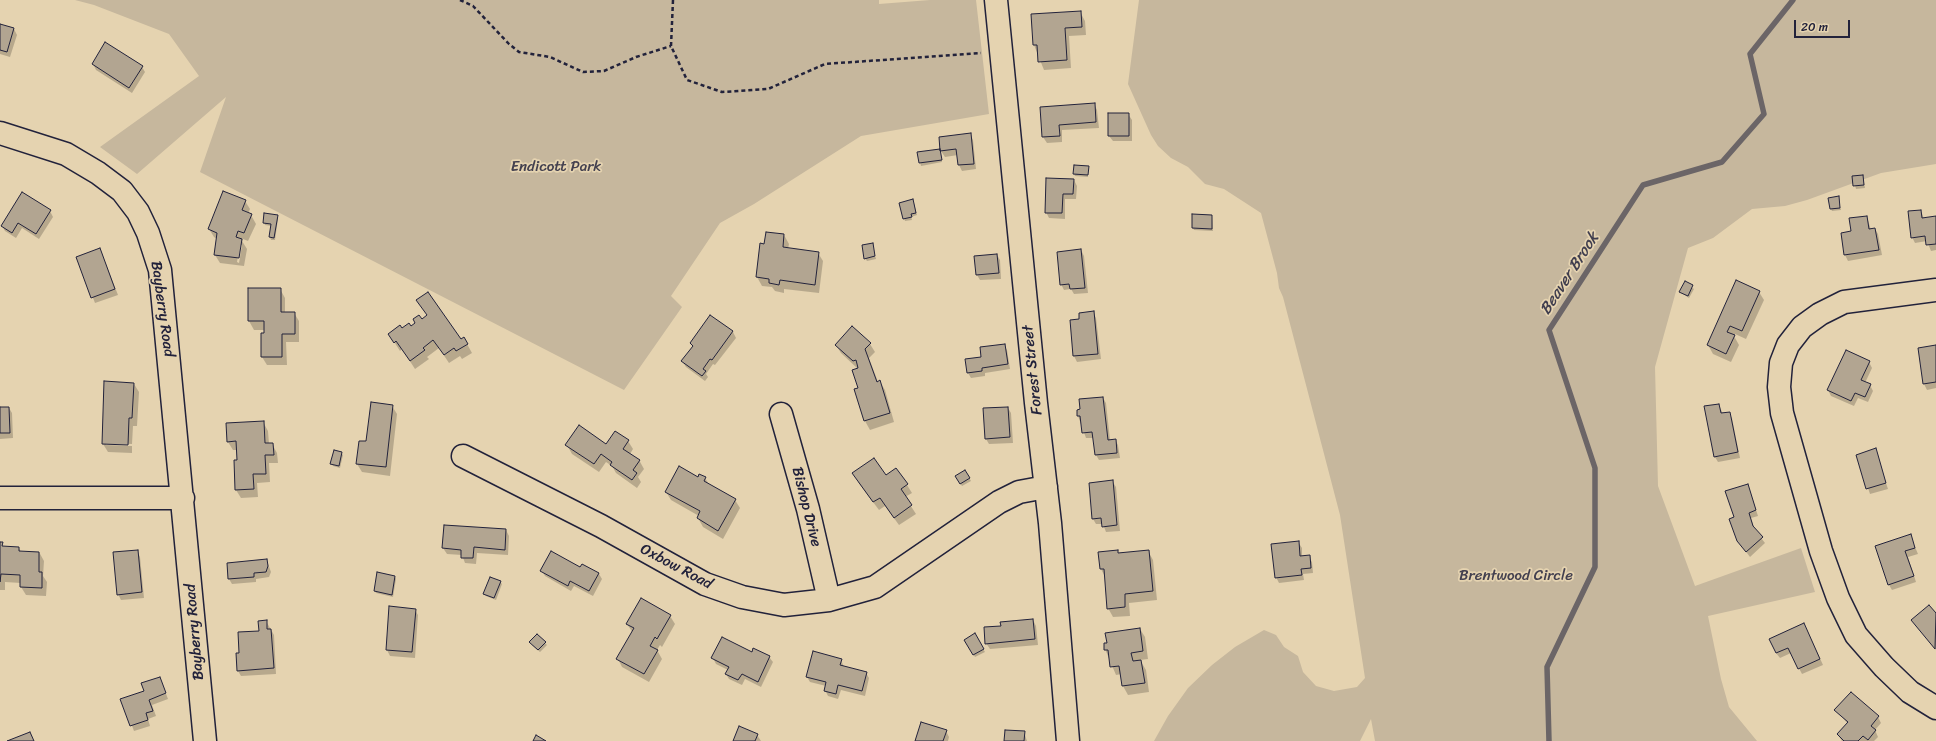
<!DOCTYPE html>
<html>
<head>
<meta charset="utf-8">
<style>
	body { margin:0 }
	#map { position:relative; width:1936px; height:741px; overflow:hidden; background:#e5d3b0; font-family:Sriracha,sans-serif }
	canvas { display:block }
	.scale { position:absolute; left:1794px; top:20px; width:56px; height:18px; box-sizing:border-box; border:2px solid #22223b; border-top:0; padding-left:5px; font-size:12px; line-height:14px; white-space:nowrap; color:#22223b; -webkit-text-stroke:3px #e5d3b0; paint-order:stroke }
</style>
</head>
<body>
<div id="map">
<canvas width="1936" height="741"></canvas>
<div class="scale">20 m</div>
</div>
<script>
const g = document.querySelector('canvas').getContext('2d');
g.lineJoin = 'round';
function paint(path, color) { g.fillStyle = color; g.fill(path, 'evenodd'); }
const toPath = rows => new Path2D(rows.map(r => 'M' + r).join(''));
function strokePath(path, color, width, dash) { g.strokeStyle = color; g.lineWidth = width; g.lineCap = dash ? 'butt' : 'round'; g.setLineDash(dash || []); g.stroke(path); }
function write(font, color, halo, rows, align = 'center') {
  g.font = font + ' Sriracha,sans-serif'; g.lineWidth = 3.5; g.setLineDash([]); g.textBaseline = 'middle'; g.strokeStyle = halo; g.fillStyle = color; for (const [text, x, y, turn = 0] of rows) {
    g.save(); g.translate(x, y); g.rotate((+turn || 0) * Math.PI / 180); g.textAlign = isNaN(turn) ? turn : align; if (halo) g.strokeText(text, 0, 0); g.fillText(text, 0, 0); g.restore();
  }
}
paint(toPath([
	[75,0,879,0,879,4,930,0,976,0,989,114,861,136,754,204,720,223,671,296,682,307,624,390,200,172,226,97,137,174,100,147,199,76,169,34,94,5],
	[1139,0,1936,0,1936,164,1881,173,1807,200,1785,206,1752,209,1713,238,1688,248,1655,367,1658,486,1695,586,1801,548,1815,592,1708,616,1721,679,1729,707,1757,741,1375,741,1371,719,1360,741,1154,741,1168,716,1188,688,1212,665,1235,647,1264,630,1276,635,1284,647,1298,656,1303,672,1316,686,1334,691,1357,687,1365,678,1340,515,1283,297,1279,288,1277,273,1261,213,1224,189,1205,184,1188,167,1171,158,1158,146,1151,135,1128,84]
]), '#c6b79d');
paint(toPath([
	[1080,12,1085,21,1086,35,1069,36,1071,68,1044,70,1034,45],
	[0,25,14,29,17,35,10,57,0,54],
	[93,64,142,67,145,72,132,93,96,70],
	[1094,104,1097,110,1099,128,1062,130,1062,142,1047,143,1043,137,1041,108],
	[1128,114,1132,120,1132,141,1113,141,1109,136],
	[970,134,973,140,976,169,962,171,959,165,958,155,945,157,941,151,940,138],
	[939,150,942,162,921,166,918,153],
	[1088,167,1088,177,1075,176,1074,174],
	[1863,176,1865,188,1856,189,1853,177],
	[1074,180,1077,186,1076,199,1065,199,1065,219,1049,218,1046,212],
	[1838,197,1841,210,1832,211,1831,209],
	[245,201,250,209,248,214,251,215,256,224,248,241,243,239,242,241,247,249,244,266,220,263,215,255,217,239,214,237,209,229],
	[240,245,242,245,239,263,237,262],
	[900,203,914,203,917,215,911,217,912,220,905,221],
	[50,211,53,217,39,239,22,228,16,238,5,231,2,226],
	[1921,211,1924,219,1936,217,1936,250,1931,251,1927,241,1915,243,1912,237],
	[277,216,278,219,275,240,271,240,270,237,271,226,265,225,264,222],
	[1212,216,1213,231,1194,230,1193,228],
	[1867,217,1871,230,1875,229,1878,234,1882,255,1848,261,1845,255,1842,234,1853,232],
	[784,235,789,244,788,249,818,253,823,261,819,293,784,289,784,293,775,291,772,287,762,286,757,277],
	[872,244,876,259,867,261,865,258],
	[100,249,118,295,95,303,77,257],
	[1081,250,1084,256,1088,293,1074,294,1071,289,1064,290,1061,284],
	[997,255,1000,260,1001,279,980,280,977,275],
	[1736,281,1759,292,1764,300,1746,339,1735,334,1734,336,1739,345,1731,362,1713,354,1708,345],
	[1685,282,1694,289,1689,298,1680,292],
	[249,289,280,289,285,298,285,313,294,313,299,321,299,342,286,342,287,365,267,365,262,357,265,330,254,330,249,321],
	[1093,312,1096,318,1101,359,1077,362,1074,356,1071,321,1080,320],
	[711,316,733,332,736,338,715,365,713,364,706,374,708,377,705,381,686,367,682,361,693,347,691,344],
	[421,320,467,344,472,353,462,359,460,356,449,363,439,348,427,357,429,359,415,369,402,349,400,351,389,334,411,328],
	[852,328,870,344,875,352,869,358,878,382,880,382,885,390,894,422,870,430,865,421,856,390,859,389,858,369,841,353,836,345],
	[1004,345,1007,350,1010,369,985,373,985,376,971,378,968,373],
	[1936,346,1936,388,1927,390,1924,384,1919,349],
	[1869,362,1872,368,1865,383,1870,385,1873,391,1868,402,1858,398,1854,406,1831,396,1828,390],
	[134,384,139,392,137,426,133,426,132,444,106,443,106,445,132,446,132,453,108,452,103,444],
	[1103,398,1106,403,1110,440,1115,440,1118,445,1120,458,1099,460,1096,455,1094,438,1086,438,1078,416],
	[1719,405,1723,414,1729,413,1732,418,1740,458,1718,462,1715,457],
	[392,406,397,414,390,476,362,472,357,464,367,443],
	[0,408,9,408,12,413,13,438,0,439],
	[1008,408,1011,413,1013,443,989,444,986,439],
	[263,422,268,431,269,444,272,444,277,453,278,463,269,463,270,482,257,483,258,497,241,498,236,490,238,450,233,450,228,442],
	[628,441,633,449,630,454,639,460,644,469,638,477,641,482,637,488,616,473,612,466,606,462,599,472,572,454,567,445,606,445],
	[1875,450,1888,489,1870,494,1857,455],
	[341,453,343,455,340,468,333,466,332,464],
	[965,471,971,481,962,486,956,477],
	[886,477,907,485,912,493,905,497,916,514,899,525,885,506,879,510,858,482],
	[698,478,705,478,710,486,735,500,740,508,723,539,703,527,698,518,699,516,671,500,666,492],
	[1112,481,1116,487,1120,531,1106,532,1103,524,1096,524,1093,519,1090,484],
	[1748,485,1758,516,1751,518,1755,530,1765,543,1750,557,1738,541,1735,518],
	[506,530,509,536,508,555,477,553,476,564,465,563,462,555,447,554,443,548],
	[1910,535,1918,554,1908,557,1916,582,1892,590,1889,585],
	[1298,542,1302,548,1302,557,1309,557,1312,562,1313,573,1303,574,1304,580,1279,583,1276,577],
	[0,543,4,547,19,548,21,552,39,552,44,561,43,576,47,582,46,596,26,595,21,587,21,583,5,582,5,590,0,590],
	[137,551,140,557,144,598,121,600,118,594],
	[1117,551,1119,554,1148,551,1153,560,1157,600,1129,603,1130,616,1113,617,1108,608,1105,577,1101,569],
	[267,561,271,572,269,577,256,579,256,582,232,584,229,579],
	[580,568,599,574,602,579,593,596,574,586,571,591,545,576,542,571],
	[395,577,396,579,393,597,376,593,375,591],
	[500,582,502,584,496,600,486,596,484,594],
	[1929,606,1936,615,1936,650,1912,620],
	[390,608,415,610,418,615,415,658,390,656,387,650],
	[670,616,675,624,662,647,660,645,657,650,662,659,649,682,622,667,618,659,633,633,627,624],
	[1033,620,1036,626,1038,645,990,649,986,643,1002,626],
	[266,621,274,635,276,674,241,676,238,671,241,654,260,632],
	[1140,629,1145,637,1148,659,1140,660,1146,670,1149,692,1128,695,1123,686,1122,674,1116,675,1105,649],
	[1807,630,1823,665,1802,674,1791,653,1780,658,1776,653],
	[974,634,985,652,975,657,965,640],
	[545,643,547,645,540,652,532,645],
	[752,653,769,657,773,662,761,687,745,679,742,685,729,679,726,674,728,670,716,664,713,658],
	[841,660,844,667,866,673,869,678,865,696,841,690,838,699,828,696,825,690,826,686,810,682,807,677],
	[160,678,168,699,152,705,156,716,148,719,150,726,134,731,122,699,145,691],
	[1851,693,1878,717,1881,723,1875,730,1878,737,1874,741,1842,741,1838,735,1848,724,1836,710],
	[946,731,949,737,948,741,916,741],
	[1024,732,1027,741,1005,741],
	[757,735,761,741,734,741]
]), '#0003');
strokePath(toPath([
	[1549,741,1547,667,1595,567,1595,468,1549,330,1643,185,1722,162,1764,114,1750,54,1793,0]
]), '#6b6567', 5.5);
const building = toPath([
	[1081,11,1082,27,1065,28,1067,60,1038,62,1037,45,1033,45,1031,14,1081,11],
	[0,24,14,28,7,52,0,50,0,24],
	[105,42,143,66,129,88,92,64,105,42],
	[1095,103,1096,122,1059,125,1060,136,1042,137,1040,107,1095,103],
	[1108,113,1129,113,1129,136,1108,136,1108,113],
	[971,133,974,164,958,165,956,149,940,151,939,137,971,133],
	[940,149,942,160,919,163,917,152,940,149],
	[1074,165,1089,166,1088,175,1073,174,1074,165],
	[1863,175,1864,185,1853,186,1852,176,1863,175],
	[1046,178,1074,179,1073,194,1063,194,1062,213,1045,213,1046,178],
	[223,191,246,200,242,210,252,214,244,233,238,231,236,237,242,239,239,258,214,255,217,233,208,229,223,191],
	[22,192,51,210,36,234,18,223,12,233,1,226,22,192],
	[1839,196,1840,208,1830,209,1828,198,1839,196],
	[913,199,916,213,911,214,912,217,903,219,899,203,913,199],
	[1921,210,1922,218,1936,216,1936,244,1926,245,1925,236,1911,238,1908,211,1921,210],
	[264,213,278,215,274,238,269,237,271,224,263,223,264,213],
	[1192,214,1212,215,1212,229,1192,228,1192,214],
	[1867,216,1869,229,1875,228,1879,250,1844,255,1841,233,1851,231,1849,218,1867,216],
	[766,232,784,234,783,247,819,252,815,285,780,280,779,285,769,283,769,279,756,277,760,243,764,244,766,232],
	[873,243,875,256,864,259,862,245,873,243],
	[100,248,115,289,91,298,76,257,100,248],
	[1081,249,1085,288,1070,289,1069,284,1060,285,1057,252,1081,249],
	[997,254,999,273,976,275,974,256,997,254],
	[1736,280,1760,291,1742,331,1730,326,1727,332,1735,335,1726,354,1707,345,1736,280],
	[1685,281,1693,285,1688,296,1679,292,1685,281],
	[248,288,281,288,281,312,295,312,295,334,282,334,282,357,261,357,261,333,264,333,264,321,248,321,248,288],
	[428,292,461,339,464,337,468,344,456,351,454,348,444,355,433,340,423,348,425,350,410,361,396,341,394,343,388,334,400,325,402,328,409,323,411,326,415,323,413,319,419,315,422,319,427,315,416,300,428,292],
	[1094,311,1098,354,1073,356,1070,320,1079,319,1079,313,1094,311],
	[710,315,733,331,712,360,710,359,703,369,706,371,702,376,681,361,693,346,690,343,710,315],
	[852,326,871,343,865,349,877,382,880,380,890,413,864,421,854,389,858,388,852,370,858,368,856,360,853,361,835,345,852,326],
	[1005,344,1008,364,982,368,982,371,967,373,965,359,981,357,980,347,1005,344],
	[1936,345,1936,382,1923,384,1918,348,1936,345],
	[1846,350,1870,361,1861,380,1871,384,1865,397,1855,393,1851,401,1827,390,1846,350],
	[104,381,134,383,132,418,129,418,128,445,102,444,104,381],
	[1103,397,1108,440,1116,439,1117,453,1095,455,1092,432,1082,433,1080,416,1077,416,1077,410,1080,409,1079,399,1103,397],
	[371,402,393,405,386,467,356,464,359,441,366,441,371,402],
	[1719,404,1721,413,1730,412,1738,452,1714,457,1704,406,1719,404],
	[0,407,9,407,10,433,0,433,0,407],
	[1008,407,1010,437,985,439,983,408,1008,407],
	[264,421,265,443,273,443,274,455,265,455,266,474,253,474,254,489,235,490,234,460,237,460,236,441,227,442,226,423,264,421],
	[579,425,606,444,615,431,629,440,623,449,640,460,633,470,637,473,632,480,610,465,612,462,601,454,594,464,565,445,579,425],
	[1876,448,1886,483,1866,489,1856,455,1876,448],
	[334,450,342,452,339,466,330,464,334,450],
	[874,458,886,475,896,468,908,484,901,489,912,505,894,518,880,498,873,502,852,473,874,458],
	[679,466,698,477,699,474,706,477,704,481,736,499,718,531,697,518,700,511,665,492,679,466],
	[965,470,970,478,960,484,955,476,965,470],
	[1113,480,1117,525,1102,527,1101,518,1092,519,1089,483,1113,480],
	[1748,484,1756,510,1749,513,1753,526,1763,537,1746,552,1737,541,1729,519,1734,517,1725,491,1748,484],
	[444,525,506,529,505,550,474,547,473,558,461,558,461,550,442,548,444,525],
	[1911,534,1915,548,1905,551,1914,576,1888,585,1875,546,1911,534],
	[1299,541,1300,556,1310,555,1311,568,1301,569,1302,575,1275,578,1271,544,1299,541],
	[0,542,3,542,2,546,19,547,19,551,39,552,39,572,42,572,42,588,20,587,20,575,1,574,0,582,0,542],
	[138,550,142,592,117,595,113,552,138,550],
	[1118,550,1118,553,1149,550,1153,591,1125,594,1125,607,1107,609,1104,569,1100,569,1098,552,1118,550],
	[551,551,580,567,582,564,599,573,589,591,570,581,568,586,540,571,551,551],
	[267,559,268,566,266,572,254,573,254,577,228,579,227,563,267,559],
	[377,572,395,576,392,595,374,591,377,572],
	[490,577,501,581,494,598,483,594,490,577],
	[641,598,671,615,657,639,655,637,650,646,658,650,644,674,616,659,634,628,626,624,641,598],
	[1929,605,1936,613,1935,649,1911,620,1929,605],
	[389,606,416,609,412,652,386,650,389,606],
	[1033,619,1035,639,985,644,984,627,1001,626,1000,622,1033,619],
	[267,620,267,629,271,629,274,668,237,671,236,653,239,653,238,632,259,631,258,621,267,620],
	[1804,623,1820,659,1798,669,1788,648,1776,653,1769,639,1804,623],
	[1140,628,1143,651,1131,653,1133,661,1141,660,1145,683,1122,686,1119,666,1110,667,1108,650,1104,650,1104,643,1107,643,1105,633,1140,628],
	[975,633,984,649,973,655,964,640,975,633],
	[537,634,546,642,538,650,529,642,537,634],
	[722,637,752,652,753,648,770,656,758,682,742,674,738,680,725,674,729,667,711,658,722,637],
	[813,651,842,659,840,665,867,672,862,691,838,685,836,694,824,691,826,682,806,677,813,651],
	[160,677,166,693,149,700,153,711,146,713,148,720,130,726,120,699,144,691,141,683,160,677],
	[1851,692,1879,716,1871,726,1876,730,1868,740,1863,736,1858,741,1844,741,1837,734,1848,722,1834,710,1851,692],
	[921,722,947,730,943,741,915,741,921,722],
	[739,726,758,734,755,741,733,741,739,726],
	[1005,730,1025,731,1024,741,1004,741,1005,730],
	[30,732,34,741,7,741,30,732],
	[536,735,546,741,533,741,536,735]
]);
paint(building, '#b2a591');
strokePath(building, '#22223b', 1);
const minor = toPath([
	[996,0,1036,403,1050,523,1068,741],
	[0,133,66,154,98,173,122,191,138,212,148,233,160,270,205,741],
	[1936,290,1844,302,1820,314,1802,327,1788,345,1781,363,1779,387,1782,413,1821,551,1838,598,1856,635,1884,667,1910,692,1936,708],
	[781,414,808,509,829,600],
	[463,456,601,526,705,584,742,597,784,605,829,600,875,587,999,502,1019,492,1046,487],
	[0,498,183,498]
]);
strokePath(minor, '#22223b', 25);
strokePath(toPath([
	[460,0,473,6,509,44,519,52,550,57,583,72,604,71,636,57,671,46],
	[673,0,671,46,687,80,722,92,768,89,825,64,981,53]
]), '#22223b', 2.5, [4, 3]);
strokePath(minor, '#e5d3b0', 22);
write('15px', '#43404f', '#e5d3b0', [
	["Endicott Park",556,167],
	["Brentwood Circle",1516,576]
]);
write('15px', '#22223b', '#e5d3b0', [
	["Bayberry Road",162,309,82],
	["Forest Street",1033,370,-96],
	["Bishop Drive",806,507,76],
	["Oxbow Road",676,567,28],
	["Bayberry Road",195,632,-95]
]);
write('italic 16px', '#403e4e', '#e5d3b0', [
	["Beaver Brook",1570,274,-57]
]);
</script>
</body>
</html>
